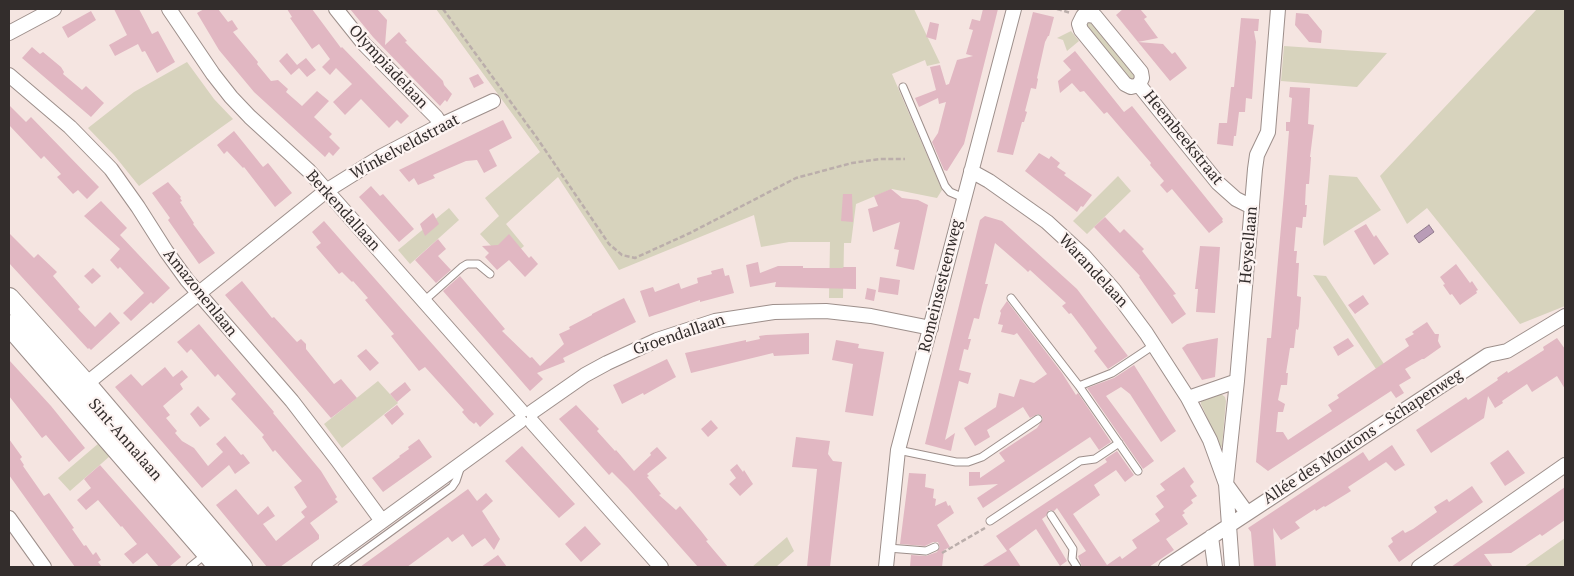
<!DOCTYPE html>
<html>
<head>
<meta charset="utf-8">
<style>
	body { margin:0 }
	#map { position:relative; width:1574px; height:576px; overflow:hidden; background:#f5e5e1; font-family:"PT Serif",serif }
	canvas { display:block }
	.frame { position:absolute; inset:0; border:10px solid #332d2c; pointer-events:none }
</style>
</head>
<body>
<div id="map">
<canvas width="1574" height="576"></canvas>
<div class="frame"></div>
</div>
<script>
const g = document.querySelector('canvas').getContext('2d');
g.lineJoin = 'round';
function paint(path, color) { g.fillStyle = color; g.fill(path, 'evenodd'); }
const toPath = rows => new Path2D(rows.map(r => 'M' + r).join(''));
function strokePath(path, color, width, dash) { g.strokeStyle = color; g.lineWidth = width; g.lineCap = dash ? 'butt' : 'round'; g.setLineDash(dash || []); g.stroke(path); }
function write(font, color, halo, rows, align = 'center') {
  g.font = font + ' "PT Serif",serif'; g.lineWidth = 4.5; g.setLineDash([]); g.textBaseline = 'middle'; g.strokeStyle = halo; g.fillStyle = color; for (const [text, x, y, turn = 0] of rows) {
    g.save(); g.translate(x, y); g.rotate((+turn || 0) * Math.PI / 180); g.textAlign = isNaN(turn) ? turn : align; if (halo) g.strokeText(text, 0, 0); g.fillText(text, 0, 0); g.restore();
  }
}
paint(toPath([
	[436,9,914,9,940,63,927,66,925,60,892,74,942,190,937,198,892,189,856,204,851,243,844,243,843,298,829,298,830,242,789,242,761,247,754,215,619,270,558,177,506,224,524,246,506,262,480,234,499,216,485,198,540,152],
	[1537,9,1565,9,1565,306,1520,324,1427,208,1407,224,1380,176],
	[1089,19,1134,71,1137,79,1130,82,1084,23],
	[1071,31,1079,41,1067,51,1063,40,1057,38],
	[1284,46,1387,53,1357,87,1281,81],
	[187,62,214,99,233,119,139,186,114,155,88,128,134,92],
	[1329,175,1357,177,1381,210,1324,246,1323,242],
	[1118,176,1131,191,1087,234,1073,221],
	[449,208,459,220,410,264,398,250],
	[1313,275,1326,276,1384,364,1376,369],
	[378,381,398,403,342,448,324,424],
	[1220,393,1225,397,1226,401,1222,447,1220,446,1201,404,1201,399],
	[99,443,110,456,70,491,58,478],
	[787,537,794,551,776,567,752,567],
	[1565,538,1565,567,1524,567]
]), '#d7d3bd');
const water = toPath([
	[1429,225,1434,232,1419,243,1414,236,1429,225]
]);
paint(water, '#b99cb7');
strokePath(water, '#917b8d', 1);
paint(toPath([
	[114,9,139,9,152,34,158,31,175,62,157,73,145,51,142,52,138,44,115,56,109,45,127,35],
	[204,9,218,9,228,22,232,20,238,29,233,32,258,62,257,64,271,81,278,80,288,89,286,92,302,106,317,91,329,101,314,117,332,134,329,137,340,148,333,156,329,152,325,157,254,92,219,50,197,13],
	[287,9,312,9,341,48,342,47,409,116,401,124,397,120,389,128,361,99,345,115,333,102,352,84,336,68,330,75,322,67,330,59,319,44,312,49,290,18,292,17],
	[350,9,377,9,387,20,385,45,399,32,407,41,405,42,443,81,444,85,452,94,447,102,445,100,440,106,373,37],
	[983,9,998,9,964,144,947,171,944,170,932,142,938,133,946,102,939,104,938,98,919,107,915,98,936,90,930,67,940,65,946,85,949,84,957,60,973,56,966,54,973,30,969,29,972,19,980,21],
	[1123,9,1140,9,1147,17,1144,19,1158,38,1138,42,1116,15],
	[91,11,96,20,68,38,62,27],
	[1033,12,1054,17,1049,36,1048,36,1045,42,1037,78,1038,79,1036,89,1031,88,1025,111,1027,112,1024,122,1022,122,1013,155,997,152],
	[1296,13,1308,14,1322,31,1321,43,1309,42,1295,25],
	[1241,18,1259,19,1258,31,1254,31,1256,42,1252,99,1246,98,1245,112,1239,112,1236,136,1234,136,1233,146,1217,144,1219,123,1227,123,1231,87,1234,87],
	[930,22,939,24,936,40,926,37],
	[1138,42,1163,44,1172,54,1175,52,1187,68,1170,81],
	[32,47,40,54,43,52,61,67,64,72,63,74,82,90,86,86,104,103,91,117,22,58],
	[1075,51,1124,112,1132,106,1223,219,1222,220,1223,222,1209,233,1172,189,1167,193,1160,185,1164,181,1150,165,1151,163,1107,112,1104,114,1090,98,1084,91,1080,92,1072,83,1060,93,1058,81,1071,70,1063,61],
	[287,53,297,65,306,58,316,70,307,77,299,68,291,75,279,61],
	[478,74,484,83,474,88,469,78],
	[1290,87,1310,88,1308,124,1314,125,1310,157,1311,157,1309,184,1306,184,1305,205,1307,205,1306,217,1303,217,1302,228,1296,227,1294,251,1297,251,1296,263,1299,263,1297,296,1301,297,1299,326,1298,330,1296,329,1294,348,1290,348,1286,373,1288,373,1287,385,1281,385,1278,400,1285,404,1283,412,1278,412,1276,432,1283,432,1288,440,1332,411,1328,405,1339,398,1337,395,1409,346,1405,339,1414,334,1412,332,1427,322,1435,334,1439,334,1438,341,1441,347,1424,359,1422,359,1405,369,1411,378,1399,385,1404,393,1396,398,1391,391,1268,471,1256,462,1267,338,1271,338,1284,193,1289,131,1286,131,1286,122,1290,122,1292,98,1289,97],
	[9,105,26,122,31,117,99,187,87,199,78,190,73,194,57,177,61,174,44,156,41,159,9,125],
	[503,120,512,138,489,150,497,166,484,173,477,160,466,161,433,175,435,178,418,185,414,178,409,182,399,170],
	[234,131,263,167,268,163,292,193,275,207,244,167,243,168,227,151,224,154,217,145],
	[1039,153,1049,159,1051,156,1060,163,1057,167,1066,173,1064,175,1092,195,1083,207,1081,206,1077,212,1025,171],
	[168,182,181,197,180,198,182,201,180,202,194,223,193,224,215,253,199,264,168,220,170,218,152,193],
	[371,186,380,196,383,194,414,229,399,242,359,197],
	[891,189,902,198,918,200,928,205,914,270,896,266,899,250,894,249,900,222,873,232,868,209,878,206,874,196],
	[843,194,852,194,853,222,841,221],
	[101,201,127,228,120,235,170,288,153,304,151,302,131,321,123,313,144,293,120,267,118,269,110,260,120,249,84,216],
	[433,213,439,224,425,236,420,224],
	[985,216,1002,221,1077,289,1128,356,1108,369,1094,351,1097,348,1084,330,1071,313,1069,314,1062,306,1066,303,1030,270,1028,272,1025,269,995,243,985,284,988,284,982,306,979,319,974,318,968,339,971,339,968,350,964,349,959,370,971,373,968,384,959,381,945,440,955,433,951,451,925,444,977,232,980,220],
	[1105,217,1120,233,1124,229,1144,249,1142,251,1176,294,1173,295,1186,314,1172,324,1139,277,1140,276,1094,227],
	[324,221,494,414,480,427,476,422,474,424,469,420,462,412,464,410,425,367,419,371,391,336,394,334,365,300,368,298,353,281,352,282,342,272,339,274,316,247,321,243,312,232],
	[1366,224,1374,237,1376,235,1389,254,1374,265,1354,231],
	[9,233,34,258,38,254,57,272,53,276,80,307,78,309,95,327,110,312,120,323,91,350,89,348,88,349,9,263],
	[509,234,529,258,531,256,538,264,525,277,509,260,497,270,485,257,489,253,482,246,498,245],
	[438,239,446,249,438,256,451,270,436,283,415,260],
	[1200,246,1220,247,1215,313,1196,312,1198,289,1195,289],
	[758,262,760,273,778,266,803,266,803,268,843,268,843,267,856,267,856,289,775,287,776,282,750,287,746,265],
	[1456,264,1470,283,1472,281,1478,290,1476,291,1477,293,1460,305,1452,294,1450,295,1443,285,1445,284,1440,277],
	[93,268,101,276,92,284,84,276],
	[723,268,725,276,729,275,734,293,700,302,700,300,649,317,640,291,653,287,655,292,679,283,681,289,698,283,697,278,712,274,711,271],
	[460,276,505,329,502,331,530,358,532,357,540,366,564,344,559,334,570,329,569,327,592,315,592,314,624,298,636,322,563,358,565,362,537,373,543,379,530,391,443,291],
	[880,277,900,280,898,295,878,292],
	[242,281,272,318,274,317,296,341,297,342,301,339,306,344,306,349,334,384,341,379,357,398,331,418,225,295],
	[867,288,876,290,874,301,865,299],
	[1363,295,1369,304,1355,314,1348,305],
	[1007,301,1062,373,1076,395,1078,393,1111,442,1099,450,1090,437,983,508,977,498,998,484,969,486,969,472,980,472,980,478,1005,461,999,453,1037,428,1043,419,1042,416,1038,414,1030,418,1023,407,987,430,990,437,975,446,964,428,996,407,999,393,1014,397,1020,379,1034,383,1047,374,1017,333,1014,335,1001,332,1003,325,998,324,1001,313,1000,311],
	[199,324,274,412,273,413,321,471,337,497,335,499,338,502,310,523,319,535,319,539,280,567,267,567,216,505,236,489,258,515,268,506,275,516,263,524,276,541,305,517,301,512,307,507,294,487,302,481,275,450,273,452,262,437,264,435,231,399,236,394,218,374,215,377,191,349,187,353,177,342],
	[809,333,809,354,774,356,773,353,691,373,685,353,746,340,746,342,760,339,759,336,766,335],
	[1218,338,1215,377,1202,380,1182,348,1187,344],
	[1348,338,1354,346,1338,356,1333,347],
	[1557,338,1565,349,1565,389,1557,376,1532,392,1527,384,1502,401,1503,403,1495,408,1488,396,1484,418,1431,453,1416,430,1466,397,1468,400,1498,380,1497,378,1507,371,1508,373,1544,350,1543,347],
	[836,340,859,344,858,348,884,352,873,416,845,412,853,364,832,360],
	[366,349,379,363,370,371,357,356],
	[667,359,676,377,644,395,643,393,622,404,613,385],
	[9,360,51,406,85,448,69,462,46,435,42,438,9,396],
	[1134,365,1176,431,1161,442,1130,394,1121,387,1106,396,1154,461,1143,469,1087,388,1114,378],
	[165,367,173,377,182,370,188,377,180,384,183,389,163,406,170,415,166,418,177,431,175,433,182,441,194,448,208,466,223,452,216,444,225,436,241,455,243,454,250,463,235,474,229,465,202,488,115,387,131,374,142,386],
	[405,382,411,390,397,402,390,394],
	[397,405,404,414,392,425,384,415],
	[576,405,599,429,597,431,615,451,616,450,634,471,651,455,650,453,657,447,667,458,647,474,649,476,647,477,661,494,659,495,676,510,680,506,701,531,708,540,706,541,728,567,698,567,628,488,612,472,609,475,559,419],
	[198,406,210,419,200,427,190,414],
	[711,420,718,428,708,437,701,429],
	[796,437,830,441,828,454,833,461,842,462,830,567,807,567,817,469,792,467],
	[9,439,22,457,20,459,24,465,23,466,44,496,49,493,74,528,72,529,84,546,86,545,93,555,96,552,101,560,98,562,102,567,75,567,62,549,9,475],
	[419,439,432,457,383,492,372,478,400,457,399,456,409,449,408,447],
	[1392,445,1405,465,1395,471,1386,462,1348,487,1351,491,1325,507,1324,506,1316,511,1315,509,1295,522,1300,528,1281,540,1273,528,1276,567,1254,567,1251,532,1248,528,1363,452,1369,461],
	[522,446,575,504,559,518,505,461],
	[1508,450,1525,473,1505,486,1490,463],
	[1117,451,1134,475,1125,482,1116,470,1094,485,1100,495,1073,514,1107,565,1120,556,1122,559,1137,548,1132,540,1160,521,1155,514,1164,507,1156,496,1165,490,1160,484,1184,467,1194,482,1190,486,1197,496,1191,500,1193,503,1183,511,1185,513,1182,515,1188,524,1166,539,1174,550,1149,567,1082,567,1078,556,1086,551,1057,508,1054,511,1049,510,1046,516,1042,519,1067,561,1060,566,1036,529,1009,549,1021,567,981,567,1007,551,996,536,1107,462,1105,459],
	[737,464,743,472,744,470,753,484,740,496,729,484,736,478,730,470],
	[100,465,181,557,169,567,159,567,147,553,133,564,124,554,137,544,122,526,121,527,98,500,86,510,77,500,91,488,84,479],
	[909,473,926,474,925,487,934,489,933,498,936,499,935,506,946,501,948,506,950,505,954,513,937,525,950,547,944,550,942,567,910,567,911,555,926,556,937,552,940,547,938,542,933,542,925,546,900,544],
	[1472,486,1483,502,1399,562,1388,546,1393,542,1391,538,1403,530,1405,533,1413,529,1437,512,1434,507,1447,499,1449,502],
	[1565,487,1565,520,1542,536,1540,534,1511,553,1484,554,1493,567,1451,567],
	[468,489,477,501,486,493,493,501,482,511,500,539,494,550,485,538,472,547,463,534,452,542,448,537,407,567,360,567],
	[585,526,601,544,581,562,565,544],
	[498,555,507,567,481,567]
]), '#e1b7c2');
const service = toPath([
	[903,87,945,186,950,192,964,198],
	[1011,298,1079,386,1138,471],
	[424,301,462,267,467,264,478,264,490,274],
	[1079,386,1112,373,1154,345],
	[898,450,956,462,968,462,982,457,1038,419],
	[1051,515,1073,549,1072,559,1077,567],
	[990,521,1080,461,1095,459,1119,443],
	[888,548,926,551,935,547],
	[190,567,205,555],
	[342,567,452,487,456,481,461,466]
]);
const minor = toPath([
	[169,9,213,74,231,97,250,117,309,171,521,411],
	[336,9,364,44,436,117,441,125],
	[9,33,54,9],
	[9,75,70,127,111,169,138,207,166,251,187,280,292,401,338,461,382,521],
	[1139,85,1142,78,1141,72,1095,16,1089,15,1083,16,1079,24,1081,30,1125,84,1131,87,1139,85,1218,183,1236,199,1252,207],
	[971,171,989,181,1047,222,1084,256,1114,290,1146,333,1188,398,1210,440,1226,484,1247,513],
	[86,384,326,191,382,156,441,125,493,101],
	[1188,398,1237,381],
	[532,412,585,375,607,363,657,340,715,321,774,312,826,311,871,316,931,328],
	[532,422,661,567],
	[9,518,44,567],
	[1211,537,1215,567],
	[319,567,520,421],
	[886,567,898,450,1014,9],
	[1166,567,1488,355,1507,351,1565,316],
	[1232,567,1226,484,1237,381,1255,169,1257,155,1268,132,1278,9],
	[1419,567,1565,465]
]);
const secondary = toPath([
	[9,298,86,384,242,567],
	[9,325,219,567]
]);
strokePath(service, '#9d8f8b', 9);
strokePath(minor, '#9d8f8b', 16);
strokePath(secondary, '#9d8f8b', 22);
strokePath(toPath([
	[443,9,537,138,609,244,622,255,635,258,690,233,796,178,852,163,880,159,905,159],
	[1057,9,1071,13],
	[942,553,985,528]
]), '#bbaeab', 2.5, [5, 2.5]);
strokePath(service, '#fff', 7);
strokePath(minor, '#fff', 14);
strokePath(secondary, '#fff', 20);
write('16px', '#332d2c', '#fdf4f2', [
	["Olympiadelaan",388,67,47],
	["Heembeekstraat",1183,138,51],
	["Winkelveldstraat",405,147,-28],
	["Berkendallaan",343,211,48],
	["Heysellaan",1249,245,-85],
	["Warandelaan",1093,271,47],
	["Romeinsesteenweg",941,286,-76],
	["Amazonenlaan",200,293,51],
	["Groendallaan",679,335,-19],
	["Allée des Moutons - Schapenweg",1363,437,-33],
	["Sint-Annalaan",125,440,49]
]);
</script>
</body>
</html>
